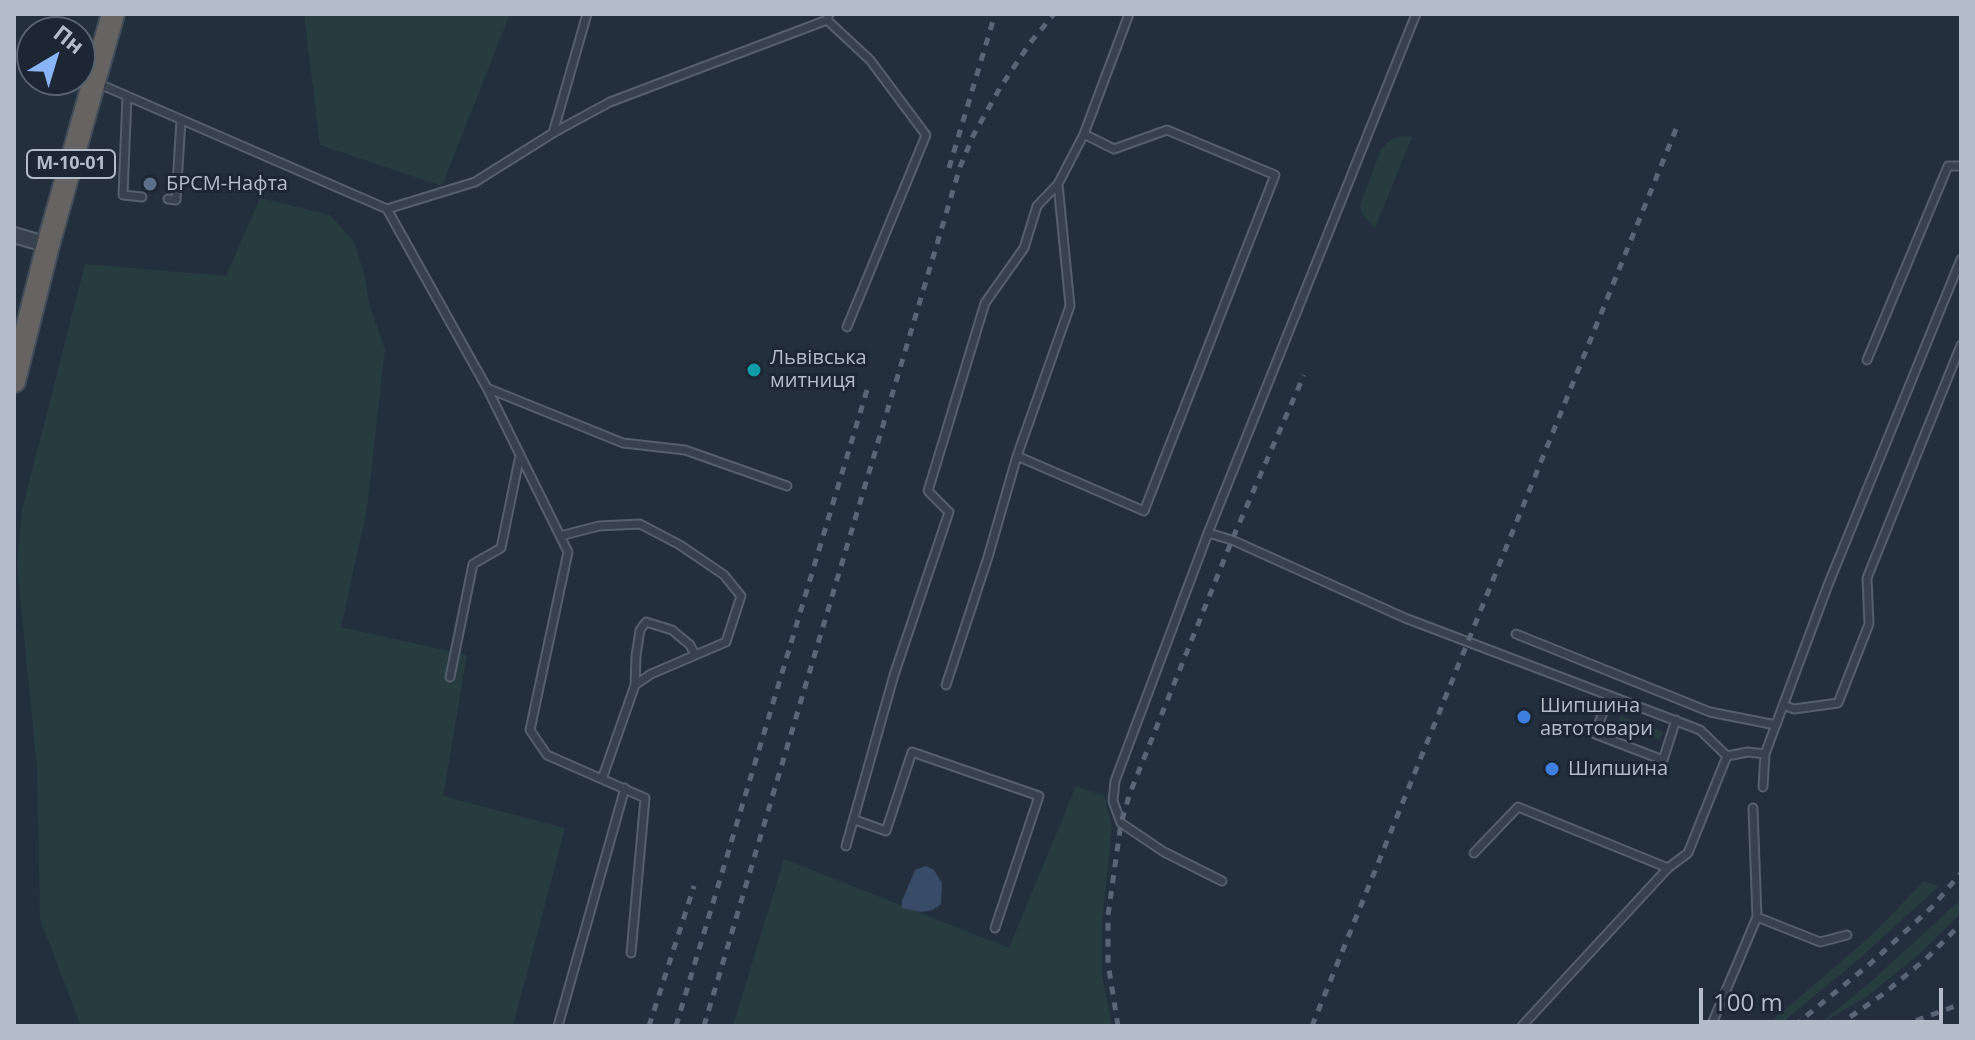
<!DOCTYPE html>
<html>
<head>
<meta charset="utf-8">
<style>
	body { margin:0 }
	#map { position:relative; width:1975px; height:1040px; overflow:hidden; background:#242f3e; font-family:"Open Sans",sans-serif }
	canvas { display:block }
	.frame { position:absolute; inset:0; border:16px solid #b4bcc9; pointer-events:none }
	.north { position:absolute; left:16px; top:16px; width:80px; height:80px; box-sizing:border-box; background:#1d2633; border:2px solid #59626f; border-radius:50%; rotate:38deg; font-size:22px; font-weight:700; line-height:32px; text-align:center; color:#b4bcc9 }
	.north::after { content:''; display:block; margin:auto; width:28px; height:36px; background:#8ab4f8; clip-path:polygon(50% 0,100% 100%,50% 72%,0 100%) }
	.scale { position:absolute; left:1699px; top:988px; width:244px; height:36px; box-sizing:border-box; border:4px solid #b4bcc9; border-top:0; padding-left:10px; font-size:24px; line-height:28px; white-space:nowrap; color:#b4bcc9; -webkit-text-stroke:6px #1d2633; paint-order:stroke }
</style>
</head>
<body>
<div id="map">
<canvas width="1975" height="1040"></canvas>
<div class="frame"></div>
<div class="north">Пн</div>
<div class="scale">100 m</div>
</div>
<script>
const g = document.querySelector('canvas').getContext('2d');
g.lineJoin = 'round';
function paint(path, color) { g.fillStyle = color; g.fill(path, 'evenodd'); }
const toPath = rows => new Path2D(rows.map(r => 'M' + r).join(''));
function strokePath(path, color, width, dash) { g.strokeStyle = color; g.lineWidth = width; g.lineCap = dash ? 'butt' : 'round'; g.setLineDash(dash || []); g.stroke(path); }
function write(font, color, halo, rows, align = 'center') {
  g.font = font + ' "Open Sans",sans-serif'; g.lineWidth = 6; g.setLineDash([]); g.textBaseline = 'middle'; g.strokeStyle = halo; g.fillStyle = color; for (const [text, x, y, turn = 0] of rows) {
    g.save(); g.translate(x, y); g.rotate((+turn || 0) * Math.PI / 180); g.textAlign = isNaN(turn) ? turn : align; if (halo) g.strokeText(text, 0, 0); g.fillText(text, 0, 0); g.restore();
  }
}
paint(toPath([
	[298,14,510,14,442,186,320,145,304,16],
	[1402,136,1412,137,1375,228,1363,215,1360,206,1381,149,1392,139],
	[260,198,330,215,354,242,364,273,370,307,385,349,367,509,341,627,467,655,443,796,565,828,513,1026,81,1026,40,919,37,768,17,567,22,510,85,264,226,276],
	[1620,716,1663,732,1660,740,1617,724],
	[1076,786,1104,796,1112,825,1102,925,1102,975,1112,1026,733,1026,784,859,1009,948],
	[1924,881,1939,886,1858,960,1778,1026,1766,1026,1872,935],
	[1961,899,1961,911,1958,916,1918,955,1869,995,1817,1026,1874,979]
]), '#263c3f');
paint(toPath([
	[926,866,934,870,942,883,941,904,933,910,921,912,902,908,902,901,915,870]
]), '#394c67');
const service = toPath([
	[827,20,870,60,926,135,847,327],
	[97,83,387,209,487,388,568,552,530,730,547,755,645,798,631,953],
	[127,96,123,195,142,197],
	[553,133,587,14],
	[1084,134,1114,149,1167,130,1275,175,1144,511,1017,456,1070,306,1058,184,1084,134,1129,14],
	[168,199,176,200,181,120],
	[387,209,475,182,553,133,610,102,827,20,829,14],
	[1867,360,1948,166,1961,166],
	[487,388,623,443,685,450,787,486],
	[1208,533,1232,540,1405,618,1700,730,1727,756],
	[560,536,599,526,640,524,680,545,724,575,741,596,726,642,651,674,635,685,602,779],
	[1516,634,1710,712,1776,725],
	[450,677,473,564,501,548,520,455],
	[635,685,636,656,640,630,646,622,672,630,690,645,695,655],
	[946,685,988,557,1017,456],
	[1609,696,1595,734,1663,760,1676,720],
	[1783,705,1794,709,1838,703,1869,624,1867,578,1961,345],
	[1727,756,1748,752,1765,754],
	[1763,787,1765,754,1828,585,1961,259],
	[855,820,886,831,912,752,1039,796,995,928],
	[846,846,894,675,949,512,928,491,985,303,1024,248,1037,206,1058,184],
	[1474,853,1518,807,1668,868],
	[1222,881,1164,852,1121,823,1113,801,1115,781,1208,533,1416,14],
	[1757,917,1820,942,1847,935],
	[558,1026,625,788],
	[1522,1026,1668,868,1688,853,1727,756],
	[1711,1026,1757,917,1753,808]
]);
const minor = toPath([
	[14,235,48,245]
]);
const trunk = toPath([
	[14,381,48,245,113,14]
]);
strokePath(service, '#565f6c', 11);
strokePath(minor, '#565f6c', 18);
strokePath(trunk, '#434c59', 26);
strokePath(service, '#38414e', 7);
strokePath(minor, '#38414e', 14);
strokePath(trunk, '#656462', 22);
strokePath(toPath([
	[949,168,995,14],
	[649,1026,694,886],
	[676,1026,867,390],
	[704,1026,960,167,974,134,1000,88,1030,43,1054,14],
	[1118,1026,1108,963,1108,915,1121,823,1130,793,1232,540,1304,375],
	[1312,1026,1676,129],
	[1794,1026,1871,963,1932,907,1961,873],
	[1837,1026,1882,995,1927,958,1961,924],
	[1901,1026,1961,1004]
]), '#5a6575', 5, [8, 8]);
for (const [x, y, r, color] of [
	[150,184,8,"#5c6f8a"],
	[754,370,8,"#0f9aa8"],
	[1524,717,8,"#3f7fe0"],
	[1552,769,8,"#3f7fe0"]
]) { const dot = new Path2D(); dot.arc(x, y, r, 0, 2 * Math.PI); g.fillStyle = color; g.fill(dot); strokePath(dot, '#1d2633', 3); }
for (const [x, y, w] of [
	[71,164,88]
]) { const box = new Path2D(); box.roundRect(x - w / 2, y - 14, w, 28, 6); g.fillStyle = '#1d2633'; g.fill(box); strokePath(box, '#b4bcc9', 2); }
write('bold 18px', '#b4bcc9', null, [
	["М-10-01",71,164]
]);
write('20px', '#b4bcc9', '#1d2633', [
	["БРСМ-Нафта",166,184],
	["Львівська",770,358],
	["митниця",770,381],
	["Шипшина",1540,706],
	["автотовари",1540,729],
	["Шипшина",1568,769]
], 'left');
</script>
</body>
</html>
